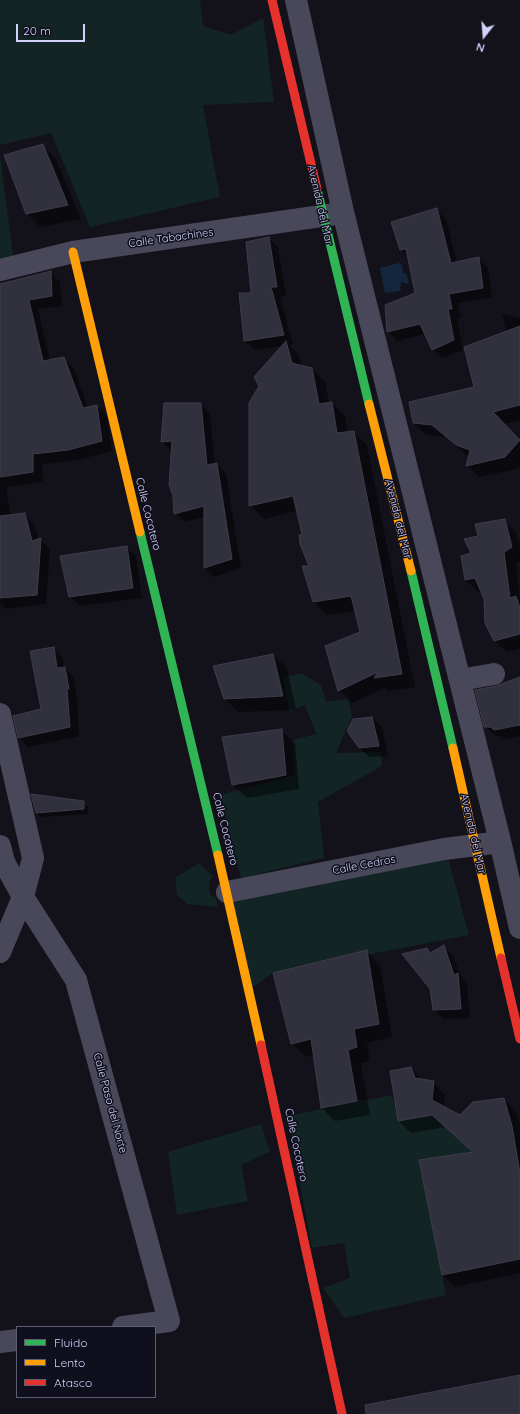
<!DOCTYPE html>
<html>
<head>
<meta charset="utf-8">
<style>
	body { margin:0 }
	#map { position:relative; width:520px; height:1414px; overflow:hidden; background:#13121a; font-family:Quicksand,sans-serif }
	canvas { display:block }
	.legend { position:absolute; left:16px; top:1326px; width:140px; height:72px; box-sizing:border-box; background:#100f1e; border:1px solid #5e5d76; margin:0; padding:5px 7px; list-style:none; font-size:12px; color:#d3d1fa }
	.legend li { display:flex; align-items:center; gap:8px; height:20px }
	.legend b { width:20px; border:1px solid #5e5d76 }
	.north { position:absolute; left:464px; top:16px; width:40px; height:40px; -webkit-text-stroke:3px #100f1e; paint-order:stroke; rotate:197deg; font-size:11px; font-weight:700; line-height:16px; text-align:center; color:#d3d1fa }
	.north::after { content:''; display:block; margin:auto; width:14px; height:18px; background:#d3d1fa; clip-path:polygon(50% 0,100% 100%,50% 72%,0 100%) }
	.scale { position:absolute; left:16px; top:24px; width:69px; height:18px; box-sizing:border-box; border:2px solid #d3d1fa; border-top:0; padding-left:5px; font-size:12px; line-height:14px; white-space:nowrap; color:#d3d1fa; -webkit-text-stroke:3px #100f1e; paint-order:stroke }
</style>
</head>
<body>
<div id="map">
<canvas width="520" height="1414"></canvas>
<ul class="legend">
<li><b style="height:5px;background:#30b455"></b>Fluido</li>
<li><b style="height:5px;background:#ff9f0a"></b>Lento</li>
<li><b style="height:5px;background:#e5322d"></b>Atasco</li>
</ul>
<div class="north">N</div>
<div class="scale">20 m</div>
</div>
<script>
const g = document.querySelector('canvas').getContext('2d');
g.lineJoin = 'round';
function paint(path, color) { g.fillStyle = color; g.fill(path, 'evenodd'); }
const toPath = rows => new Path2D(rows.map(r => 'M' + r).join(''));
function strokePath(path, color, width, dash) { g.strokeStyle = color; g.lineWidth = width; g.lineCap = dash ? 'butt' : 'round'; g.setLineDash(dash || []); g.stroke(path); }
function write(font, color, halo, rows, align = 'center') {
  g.font = font + ' Quicksand,sans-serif'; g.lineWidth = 3; g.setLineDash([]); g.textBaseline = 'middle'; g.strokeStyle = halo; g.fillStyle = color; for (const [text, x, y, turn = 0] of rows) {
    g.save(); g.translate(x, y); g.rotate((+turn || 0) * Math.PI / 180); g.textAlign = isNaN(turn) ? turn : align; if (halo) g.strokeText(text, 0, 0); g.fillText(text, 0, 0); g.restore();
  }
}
paint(toPath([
	[0,0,200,0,203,26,231,35,263,18,274,102,203,105,220,197,90,227,51,133,0,145],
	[0,155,14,263,0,265],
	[302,673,321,685,326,702,348,699,352,716,336,753,381,752,382,766,318,802,324,858,241,878,220,795,295,775,293,740,316,734,305,705,289,712,283,677],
	[446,850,469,935,273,973,252,988,229,892],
	[199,863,213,876,209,883,210,894,216,898,218,907,187,904,177,895,175,878],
	[392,1095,398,1121,432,1115,475,1154,419,1160,446,1295,344,1318,323,1288,350,1278,344,1243,312,1248,287,1116],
	[261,1124,270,1152,241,1165,248,1201,177,1215,168,1152]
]), '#122424');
paint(toPath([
	[399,263,402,265,403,273,406,274,409,284,401,282,400,291,385,293,380,268]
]), '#14263e');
paint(toPath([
	[42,145,56,159,81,219,40,227,27,213],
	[436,210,446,219,457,263,478,258,488,268,492,297,458,303,461,318,457,319,463,350,442,358,432,349,425,334,397,341,388,331,416,293,409,258,400,250],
	[268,238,278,247,286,296,280,297,293,344,289,345,299,355,302,366,312,369,325,382,329,403,332,403,345,416,348,432,354,432,367,445,415,687,388,691,385,688,352,703,339,690,362,633,356,611,327,615,313,601,311,567,297,511,264,519,250,505,283,346,255,350,245,341,252,294],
	[50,272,60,282,62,306,38,309,50,361,64,359,74,369,88,408,97,406,107,416,112,451,78,460,42,464,43,482,6,487,11,516,24,514,34,524,39,540,40,539,50,549,46,604,6,609,0,603,0,285],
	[502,314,520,318,520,420,504,424,520,439,520,466,517,469,479,477,467,465,469,457,445,437,426,435,413,423,476,388,507,333],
	[201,404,210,413,215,465,217,464,226,474,241,568,214,577,205,568,205,517,185,522,175,513,172,451,162,442],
	[504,520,516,532,520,546,520,561,516,564,520,598,520,649,507,652,494,640,482,591,478,592,466,580,472,553,479,537],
	[126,547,136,556,142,598,80,606,70,597,61,557],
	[54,649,63,658,64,667,74,677,77,698,79,736,28,747,19,738,42,710],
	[273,655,287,668,296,710,238,712,224,698],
	[520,678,520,736,505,739,501,736,495,736,485,726,497,687],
	[372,718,382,727,388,756,369,757,359,747],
	[281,730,295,744,299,789,247,798,233,785],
	[83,802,88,807,88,814,41,817,36,813],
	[444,946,453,956,461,977,467,984,470,1018,443,1019,434,1009,427,949,431,953],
	[366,951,380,965,392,1037,367,1043,370,1061,361,1063,370,1115,335,1121,322,1108,314,1055,306,1057,292,1043],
	[362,1099,362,1101,332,1107,332,1105],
	[411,1068,423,1081,433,1082,445,1095,444,1107,460,1116,504,1099,516,1112,520,1125,520,1273,455,1287,443,1275,474,1153,446,1127,411,1133,399,1121]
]), '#0007');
const building = toPath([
	[43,144,68,205,26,214,4,155,43,144],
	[437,208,451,263,479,257,483,288,449,294,452,309,448,309,454,340,432,350,420,324,387,332,385,305,415,293,406,249,400,250,391,222,437,208],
	[269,237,277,287,271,287,284,335,244,341,239,293,251,293,246,242,269,237],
	[51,271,52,296,29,300,43,361,64,357,83,408,97,405,102,441,68,450,33,454,33,472,0,477,0,284,51,271],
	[520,326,520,405,493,412,520,440,505,457,466,466,470,450,456,445,432,425,413,423,409,402,474,387,464,347,520,326],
	[286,341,292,363,312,368,319,404,332,402,337,433,354,431,402,674,374,678,378,672,338,691,325,646,360,632,351,596,313,602,302,566,309,566,300,544,299,535,302,534,293,496,249,506,249,403,259,386,254,377,286,341],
	[164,403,201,403,207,465,217,463,232,559,204,568,204,506,174,514,173,496,169,485,172,441,161,442,164,403],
	[25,513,32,541,41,538,37,595,0,598,0,516,25,513],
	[505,519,512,547,504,552,510,598,516,596,520,608,520,634,494,641,485,623,484,599,475,578,465,580,461,556,471,553,464,539,478,536,475,524,505,519],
	[127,546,133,588,69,597,60,556,127,546],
	[54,647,57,668,65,667,69,689,67,689,70,727,18,738,13,716,41,709,30,651,54,647],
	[273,654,283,696,224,699,213,666,273,654],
	[520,677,520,725,494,730,491,727,484,727,475,690,496,686,520,677],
	[372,717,379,746,359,748,347,731,353,719,372,717],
	[282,729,286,775,232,785,222,737,282,729],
	[31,794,84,801,84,809,36,813,31,794],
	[444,945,454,975,458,973,461,1009,433,1010,430,989,402,954,427,948,430,953,444,945],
	[367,950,379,1024,354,1029,357,1047,348,1050,357,1101,321,1108,311,1039,291,1044,273,973,367,950],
	[411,1067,415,1078,434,1081,432,1100,460,1115,473,1102,504,1098,512,1126,520,1173,520,1259,442,1275,419,1160,473,1152,432,1115,398,1121,390,1071,411,1067],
	[520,1375,520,1414,366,1414,365,1405,520,1375]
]);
paint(building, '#31303d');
strokePath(building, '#3e3c4d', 1);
strokePath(toPath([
	[296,0,343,212,500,841,520,928],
	[0,270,73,252,342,213],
	[460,680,494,674],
	[0,714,33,858,23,897,0,952],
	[0,846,4,862,23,897,76,980,169,1321,123,1327],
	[227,892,444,849,493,843],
	[0,1342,17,1340]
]), '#49485a', 22);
strokePath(toPath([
	[317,189,369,404],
	[140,532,218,855],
	[411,571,453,748]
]), '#30b455', 9);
strokePath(toPath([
	[73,252,140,532],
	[369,404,411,571],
	[453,748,501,958],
	[218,855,261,1045]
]), '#ff9f0a', 9);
strokePath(toPath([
	[272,0,317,189],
	[501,958,520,1039],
	[261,1045,342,1414]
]), '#e5322d', 9);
write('11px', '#d3d1fa', '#100f1e', [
	["Avenida del Mar",320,205,77],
	["Calle Tabachines",171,238,-8],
	["Calle Cocotero",148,514,76],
	["Avenida del Mar",398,519,76],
	["Calle Cocotero",225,829,76],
	["Avenida del Mar",473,834,77],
	["Calle Cedros",364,865,-11],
	["Calle Paso del Norte",110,1103,75],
	["Calle Cocotero",296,1145,78]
]);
</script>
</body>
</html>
